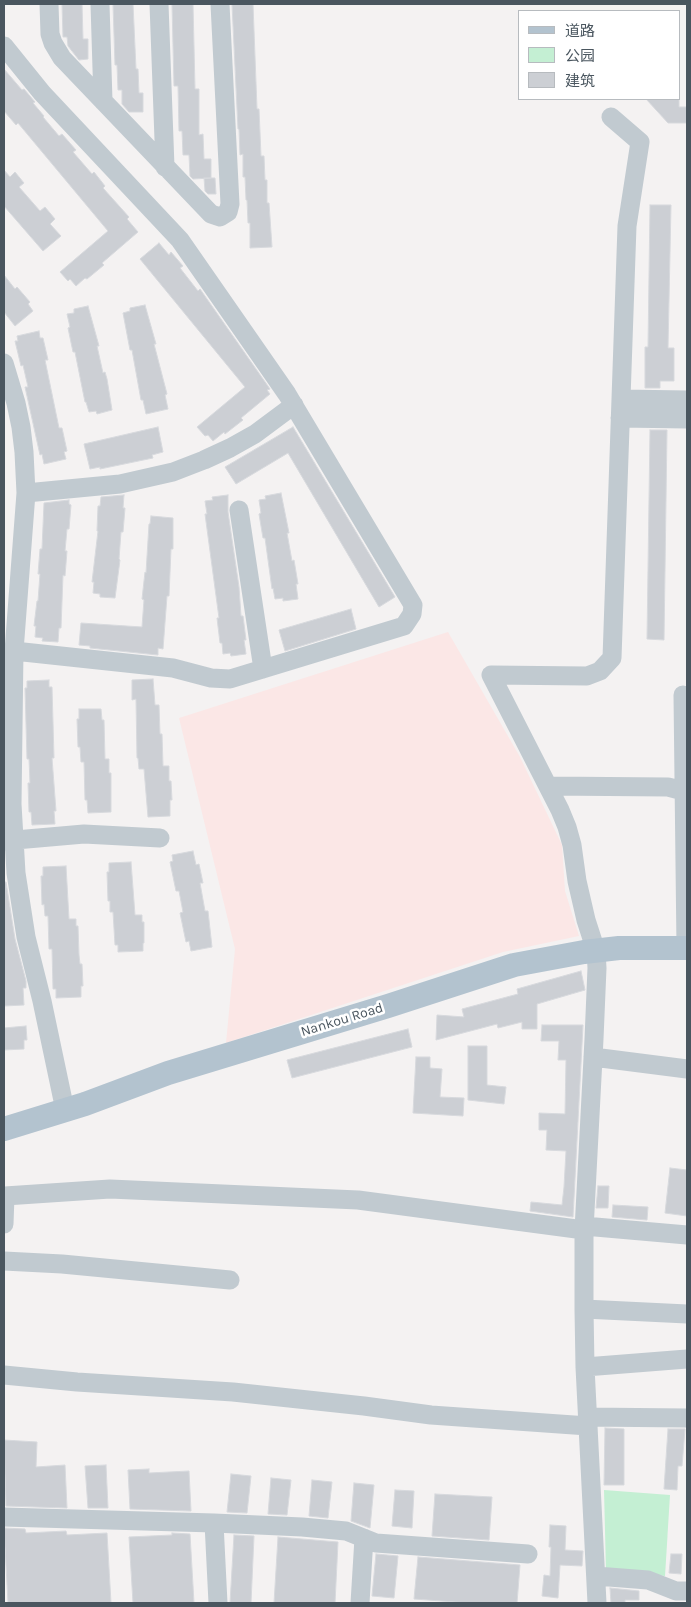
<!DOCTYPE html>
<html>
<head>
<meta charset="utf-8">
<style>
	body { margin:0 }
	#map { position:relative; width:691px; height:1607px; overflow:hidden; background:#f4f2f2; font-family:Karla,"Noto Sans SC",sans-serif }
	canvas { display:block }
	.frame { position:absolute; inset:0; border:5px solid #4a565f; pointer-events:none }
	.legend { position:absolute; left:518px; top:10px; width:162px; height:90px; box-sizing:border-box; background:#fff; border:1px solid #b7bbbf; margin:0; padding:6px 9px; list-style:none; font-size:15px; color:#4a565f }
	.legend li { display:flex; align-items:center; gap:10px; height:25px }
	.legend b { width:25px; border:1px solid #b7bbbf }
</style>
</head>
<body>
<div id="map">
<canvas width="691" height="1607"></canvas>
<div class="frame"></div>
<ul class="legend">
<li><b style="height:6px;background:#b3c3cf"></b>道路</li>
<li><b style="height:14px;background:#c4efd3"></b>公园</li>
<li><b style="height:14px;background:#cccfd4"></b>建筑</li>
</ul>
</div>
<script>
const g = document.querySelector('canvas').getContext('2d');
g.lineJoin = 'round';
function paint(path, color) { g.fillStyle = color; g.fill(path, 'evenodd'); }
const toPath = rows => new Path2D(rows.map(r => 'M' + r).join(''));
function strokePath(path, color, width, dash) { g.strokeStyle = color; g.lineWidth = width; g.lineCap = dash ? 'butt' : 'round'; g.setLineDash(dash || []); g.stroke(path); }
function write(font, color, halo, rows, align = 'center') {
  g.font = font + ' Karla,sans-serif'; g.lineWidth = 5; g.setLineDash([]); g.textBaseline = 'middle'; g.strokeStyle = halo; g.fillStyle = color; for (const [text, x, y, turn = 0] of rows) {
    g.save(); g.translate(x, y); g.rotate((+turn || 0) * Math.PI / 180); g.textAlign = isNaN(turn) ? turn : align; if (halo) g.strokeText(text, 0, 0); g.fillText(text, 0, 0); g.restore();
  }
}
paint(toPath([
	[448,632,520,757,562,845,565,891,579,936,503,952,226,1043,235,949,179,718]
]), '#fbe7e6');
paint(toPath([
	[604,1490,670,1495,665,1576,606,1571]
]), '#c4efd3');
const building = toPath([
	[62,4,82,4,83,39,88,39,88,59,79,60,68,46,67,37,63,37,62,4],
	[113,4,133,4,136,69,138,69,139,93,143,93,143,112,129,112,122,104,122,90,118,90,117,65,115,65,113,4],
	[172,4,193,4,195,89,199,89,199,135,203,134,204,159,211,159,211,178,193,179,190,176,189,155,183,155,182,131,179,131,178,86,174,86,172,4],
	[232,4,253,4,257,109,259,109,261,156,264,156,265,180,267,180,267,203,269,203,272,247,250,248,250,223,248,223,247,200,246,200,245,177,243,177,243,154,240,155,239,129,238,129,232,4],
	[4,69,22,90,24,89,35,102,33,103,44,116,43,117,59,136,62,134,76,150,73,152,92,174,94,172,105,186,103,188,129,217,127,219,138,232,102,263,104,265,87,279,85,278,76,286,70,279,68,281,60,272,108,231,18,123,16,125,4,111,4,69],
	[646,99,679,99,679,107,687,107,687,123,668,123,646,99],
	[4,170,10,177,15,172,24,183,19,187,40,211,45,207,55,219,50,224,61,236,43,251,4,206,4,170],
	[204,178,215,178,216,194,208,194,205,191,204,178],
	[650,205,671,205,668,348,674,348,674,381,660,381,660,388,645,388,645,347,648,347,650,205],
	[159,243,169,255,171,252,183,266,180,268,198,291,200,289,270,389,267,390,270,394,241,418,243,420,225,434,224,432,213,441,208,435,205,436,197,427,245,387,140,259,159,243],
	[4,275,15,289,17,287,30,302,28,304,33,311,15,326,4,312,4,275],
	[145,305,156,344,154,344,167,394,165,395,168,409,146,414,143,400,141,400,132,350,130,350,123,313,130,311,130,308,145,305],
	[88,306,99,346,97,346,103,373,105,372,107,379,112,410,97,414,96,411,89,412,86,402,85,402,75,352,73,352,68,328,70,327,67,314,74,313,74,309,88,306],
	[39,331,40,338,43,338,48,360,45,360,59,428,62,428,67,451,64,452,66,459,44,464,42,454,40,455,25,387,28,387,23,365,21,366,15,341,18,341,17,336,39,331],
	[158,427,163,452,152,455,153,458,100,469,100,467,90,469,84,444,158,427],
	[293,427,395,597,379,607,288,453,236,484,225,467,293,427],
	[650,430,667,430,664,640,647,639,650,430],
	[281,493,289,533,287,533,292,561,294,560,298,584,296,584,298,599,283,601,283,598,275,599,273,588,272,589,265,538,263,538,259,514,261,513,259,500,266,499,265,496,281,493],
	[124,495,123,508,125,508,123,532,121,532,119,559,120,560,115,598,100,597,100,594,93,593,94,582,92,582,98,531,97,531,98,506,100,506,101,497,124,495],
	[228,495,228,512,239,587,241,616,243,616,246,640,244,640,246,654,231,656,230,653,223,654,222,643,220,643,217,618,219,618,205,514,207,514,205,501,213,500,212,497,228,495],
	[69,500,69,504,71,505,69,529,67,529,65,551,67,551,65,576,63,575,61,628,59,628,58,642,42,641,43,638,35,637,36,626,34,626,37,601,38,601,40,574,38,574,40,549,42,549,44,503,69,500],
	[151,516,173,518,173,549,171,549,169,596,167,596,163,649,158,648,158,655,90,648,90,646,79,645,81,623,142,627,144,600,142,599,145,572,146,573,149,524,150,524,151,516],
	[351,609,356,629,285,651,279,630,351,609],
	[153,679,155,705,159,705,160,734,162,734,163,766,169,766,169,781,171,781,172,800,170,800,170,816,148,817,144,769,139,769,138,758,137,758,136,699,132,700,132,680,153,679],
	[49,680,49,687,52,687,54,758,52,758,56,811,54,811,55,824,32,825,31,812,29,812,28,783,30,783,29,759,27,759,25,688,27,688,27,681,49,680],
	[79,709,101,709,102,720,104,720,105,759,109,759,109,773,111,773,111,812,88,813,87,800,85,800,84,762,81,762,80,747,78,747,77,719,79,719,79,709],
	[193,851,196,865,199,864,203,883,200,883,205,911,208,911,212,947,191,951,189,941,186,942,180,913,183,912,179,891,176,891,170,862,173,861,172,855,193,851],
	[131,862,135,915,142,915,142,922,144,922,144,943,143,943,143,951,118,952,118,945,115,945,113,912,110,912,110,901,108,901,107,872,109,872,109,863,131,862],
	[66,866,69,919,76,919,76,926,78,926,79,955,80,964,82,964,83,986,81,986,81,997,56,998,56,989,53,989,52,949,49,949,48,916,45,916,44,904,42,905,41,876,43,876,43,867,66,866],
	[4,882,6,882,15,939,26,981,26,988,23,988,24,1005,4,1006,4,882],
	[581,971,585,990,537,1004,537,1029,522,1029,522,1022,498,1028,497,1024,436,1040,437,1015,464,1017,462,1009,518,994,517,989,581,971],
	[542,1025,583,1025,573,1217,530,1211,531,1202,562,1205,564,1187,566,1151,546,1150,547,1130,539,1130,539,1113,565,1114,566,1060,558,1060,559,1041,541,1041,542,1025],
	[26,1026,27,1040,24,1040,24,1049,4,1050,4,1028,26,1026],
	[408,1029,412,1047,292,1078,287,1060,408,1029],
	[468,1046,487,1046,487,1085,506,1087,504,1104,468,1100,468,1046],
	[416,1057,430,1057,430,1068,442,1069,440,1097,464,1098,463,1116,413,1113,416,1057],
	[670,1168,687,1170,687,1216,665,1213,670,1168],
	[598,1186,609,1186,608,1208,596,1208,598,1186],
	[613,1205,648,1207,647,1220,612,1217,613,1205],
	[605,1428,624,1429,624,1485,604,1485,605,1428],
	[668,1429,685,1429,682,1466,678,1466,677,1490,664,1489,668,1429],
	[4,1440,37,1442,36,1467,65,1465,67,1508,6,1506,4,1440],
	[106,1465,108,1508,88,1508,85,1466,106,1465],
	[149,1469,149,1473,189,1471,191,1511,130,1509,128,1470,149,1469],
	[231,1474,251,1476,247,1513,227,1512,231,1474],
	[271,1478,291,1480,287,1515,268,1514,271,1478],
	[312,1480,332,1482,328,1518,309,1516,312,1480],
	[354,1483,374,1485,370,1528,351,1521,354,1483],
	[395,1490,414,1491,412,1528,392,1526,395,1490],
	[435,1494,492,1497,489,1540,432,1536,435,1494],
	[550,1525,566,1526,565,1550,583,1551,582,1566,560,1565,558,1598,542,1596,544,1575,550,1576,551,1547,549,1547,550,1525],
	[4,1528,25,1529,26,1533,66,1531,67,1535,107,1533,111,1603,8,1603,4,1528],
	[172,1533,190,1534,194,1603,133,1603,129,1537,172,1535,172,1533],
	[234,1535,254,1536,251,1603,230,1603,234,1535],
	[278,1537,338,1542,335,1603,274,1603,278,1537],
	[376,1554,398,1556,394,1598,372,1596,376,1554],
	[671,1554,682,1554,681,1574,669,1573,671,1554],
	[418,1557,520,1565,517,1603,469,1603,414,1599,418,1557],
	[610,1588,639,1591,639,1600,625,1600,625,1603,611,1603,610,1588]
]);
paint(building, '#cccfd4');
strokePath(building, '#d7d9dd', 1);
strokePath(toPath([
	[49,4,50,34,53,43,62,58,211,214,220,217,228,212,230,204,220,4],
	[100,4,103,101],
	[159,4,165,167],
	[4,46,42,93,180,240,287,394,413,605,412,614,404,626,230,679,211,678,173,668,14,651],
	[4,363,16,403,21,427,24,452,26,493,14,651,12,804,16,873,26,937,42,1001,65,1110],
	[621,399,687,400],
	[620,418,687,419],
	[26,493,120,484,173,472,204,460,230,448,255,434,294,405],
	[239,510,263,669],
	[683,695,686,948],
	[548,786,668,787,687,792],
	[4,841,84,834,160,838],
	[593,1057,687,1069],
	[4,1224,5,1196,110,1189,358,1200,584,1230],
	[584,1226,687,1235],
	[4,1261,62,1264,230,1280],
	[584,1309,687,1314],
	[585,1367,687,1359],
	[4,1375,77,1382,233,1392,364,1406,431,1415,588,1426],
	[587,1417,687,1418],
	[4,1517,214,1523,302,1527,346,1531,376,1543,528,1554],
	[214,1523,218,1603],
	[596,1576,648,1580,676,1591,687,1591],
	[360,1603,364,1538],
	[597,1603,585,1367,584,1309,584,1230,594,1039,597,968,596,951,586,920,577,881,572,845,567,827,560,810,491,675,587,676,600,671,612,658,627,226,640,142,611,117]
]), '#c1cad0', 19);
strokePath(toPath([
	[4,1129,85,1104,168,1073,388,1006,514,965,584,952,619,948,687,948]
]), '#b3c3cf', 24);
write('14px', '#4a565f', '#fff', [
	["Nankou Road",342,1020,-17]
]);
</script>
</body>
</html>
